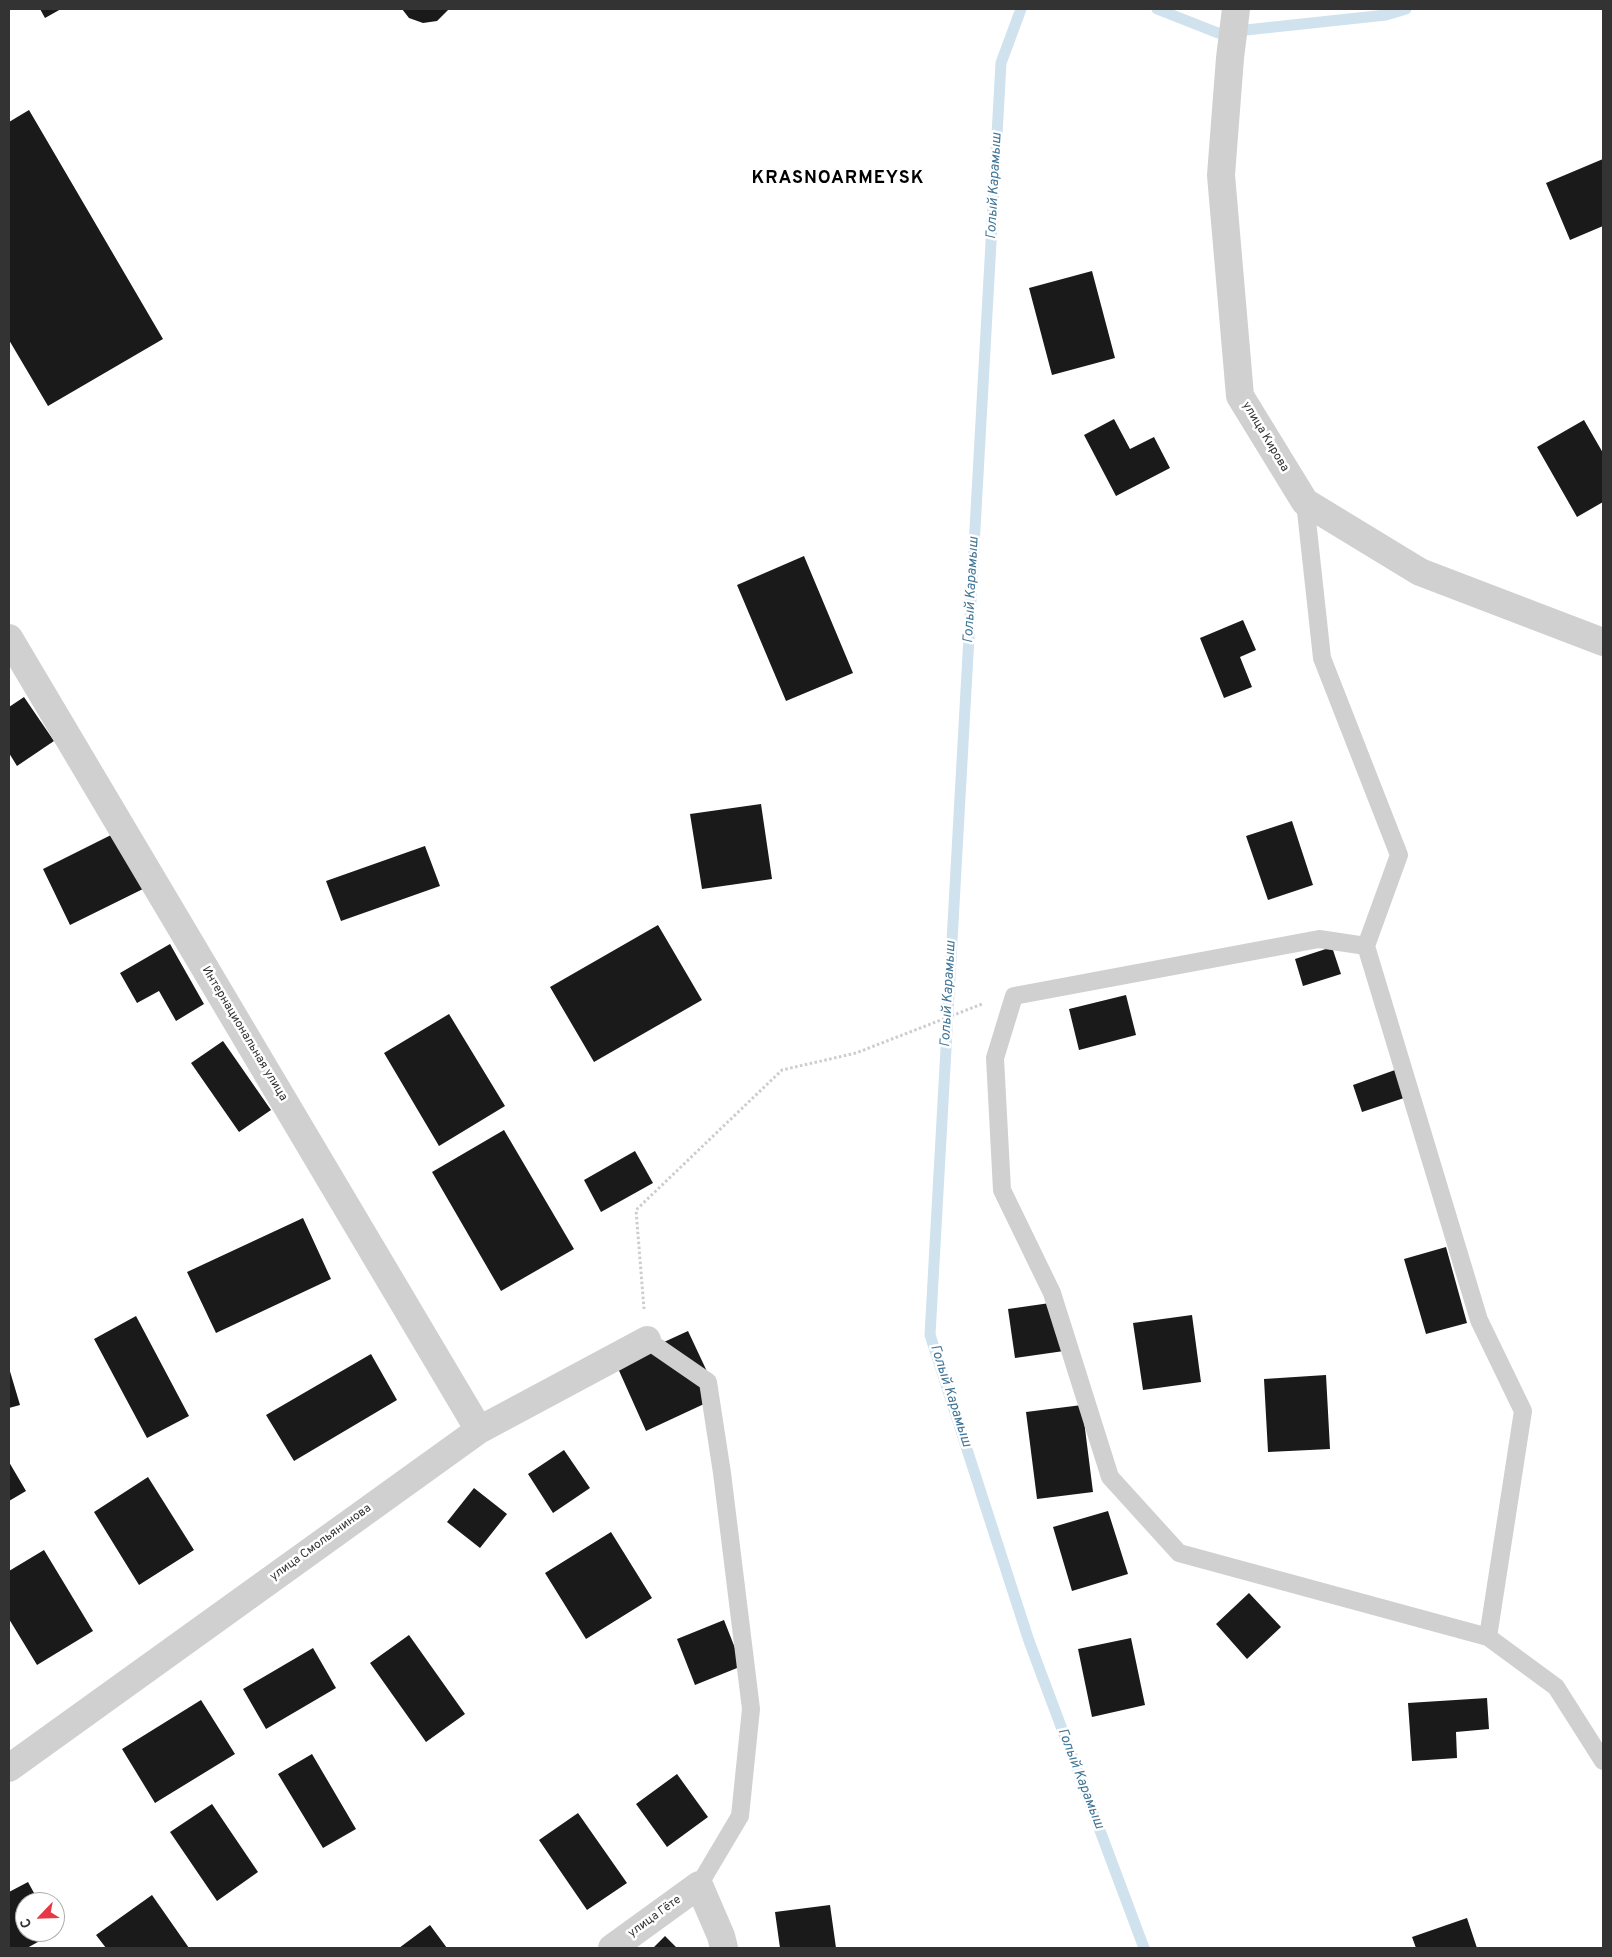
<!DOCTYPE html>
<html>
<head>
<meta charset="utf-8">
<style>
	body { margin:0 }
	#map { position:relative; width:1612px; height:1957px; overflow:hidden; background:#fff; font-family:Overpass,sans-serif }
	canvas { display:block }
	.frame { position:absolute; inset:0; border:10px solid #333; pointer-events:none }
	.north { position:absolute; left:15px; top:1892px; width:50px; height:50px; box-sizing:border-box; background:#fff; border:1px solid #adadad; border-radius:50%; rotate:246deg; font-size:14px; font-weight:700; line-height:20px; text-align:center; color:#333 }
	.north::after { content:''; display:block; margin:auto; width:18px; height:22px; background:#e63946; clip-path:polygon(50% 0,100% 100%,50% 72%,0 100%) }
</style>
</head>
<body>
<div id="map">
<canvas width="1612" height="1957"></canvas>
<div class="frame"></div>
<div class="north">С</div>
</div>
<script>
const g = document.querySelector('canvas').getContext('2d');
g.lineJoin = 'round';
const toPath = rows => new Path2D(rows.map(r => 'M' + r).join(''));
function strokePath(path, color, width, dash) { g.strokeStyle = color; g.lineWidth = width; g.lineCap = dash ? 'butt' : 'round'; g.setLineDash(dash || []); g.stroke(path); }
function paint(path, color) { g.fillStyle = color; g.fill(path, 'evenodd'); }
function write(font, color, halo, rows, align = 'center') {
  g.font = font + ' Overpass,sans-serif'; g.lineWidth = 5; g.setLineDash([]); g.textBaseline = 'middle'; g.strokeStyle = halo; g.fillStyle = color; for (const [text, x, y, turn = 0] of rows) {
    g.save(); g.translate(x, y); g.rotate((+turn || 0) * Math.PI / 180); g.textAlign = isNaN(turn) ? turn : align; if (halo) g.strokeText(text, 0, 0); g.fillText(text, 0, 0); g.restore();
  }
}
strokePath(toPath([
	[1021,9,1001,63,930,1335,1029,1641,1144,1948],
	[1157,9,1218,33,1386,15,1406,9]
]), '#cfe2ee', 11);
paint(toPath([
	[40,9,61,9,45,18],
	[402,9,449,9,437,21,423,23,409,18],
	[29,110,163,339,48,406,9,340,9,122],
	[1603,159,1603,226,1570,240,1546,183],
	[1092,271,1115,358,1052,375,1029,288],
	[1114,419,1130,449,1154,437,1170,468,1116,496,1084,435],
	[1584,420,1603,453,1603,502,1577,517,1537,447],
	[804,556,853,673,786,701,737,585],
	[1243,620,1256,650,1240,657,1252,687,1224,698,1200,638],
	[24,697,54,741,17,766,9,753,9,707],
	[761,804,772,879,702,889,690,814],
	[1292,821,1313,885,1268,900,1246,836],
	[117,832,145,888,70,925,43,869],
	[425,846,440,886,341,921,326,881],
	[658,925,702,1000,594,1062,550,987],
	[170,944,204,1004,176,1021,159,991,137,1003,120,973],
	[1332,947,1341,974,1303,986,1295,959],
	[1126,995,1136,1035,1079,1050,1069,1009],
	[449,1014,505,1106,439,1146,384,1053],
	[223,1041,271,1110,239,1132,191,1063],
	[1395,1070,1404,1098,1362,1112,1353,1085],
	[504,1130,574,1249,501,1291,432,1172],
	[635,1151,653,1183,601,1212,584,1180],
	[303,1218,331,1279,216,1333,187,1272],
	[1446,1247,1467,1323,1426,1334,1404,1259],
	[1057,1302,1064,1351,1015,1358,1008,1309],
	[1192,1315,1201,1382,1143,1390,1133,1323],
	[136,1316,189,1416,147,1438,94,1339],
	[688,1331,719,1397,646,1431,616,1364],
	[371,1354,397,1400,294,1461,266,1415],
	[9,1368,20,1405,9,1408],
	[1326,1375,1330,1449,1268,1452,1264,1379],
	[1082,1405,1093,1492,1037,1499,1026,1412],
	[564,1450,590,1488,553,1513,528,1474],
	[9,1462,26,1491,9,1501],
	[148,1477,194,1550,139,1585,94,1512],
	[474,1488,507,1514,480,1548,447,1522],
	[1108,1511,1128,1574,1072,1591,1053,1527],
	[611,1532,652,1598,586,1639,545,1573],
	[44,1550,93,1631,37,1665,9,1619,9,1571],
	[1249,1593,1281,1627,1247,1659,1216,1624],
	[724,1620,742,1666,695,1685,677,1639],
	[409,1635,465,1714,426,1742,370,1663],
	[1131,1638,1145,1705,1092,1717,1078,1649],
	[313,1648,336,1688,266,1729,243,1689],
	[1487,1698,1489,1729,1456,1732,1457,1758,1412,1761,1408,1703],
	[201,1700,235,1754,155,1803,122,1749],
	[312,1754,356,1829,323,1848,278,1774],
	[677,1774,708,1817,667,1847,636,1804],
	[212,1804,258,1872,217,1901,170,1832],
	[578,1813,627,1883,587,1910,539,1840],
	[28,1882,39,1902,25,1902,25,1932,56,1932,27,1948,9,1948,9,1892],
	[152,1895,189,1948,106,1948,96,1935],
	[830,1905,836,1948,780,1948,775,1912],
	[1467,1918,1477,1948,1416,1948,1412,1937],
	[430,1925,447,1948,399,1948],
	[665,1936,677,1948,653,1948]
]), '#1a1a1a');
strokePath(toPath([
	[644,1309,636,1210,782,1070,856,1053,982,1004]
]), '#cdcdcd', 3, [2.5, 2.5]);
strokePath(toPath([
	[1305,502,1322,658,1399,855,1366,946,1479,1320,1523,1411,1488,1637,1556,1687,1603,1761],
	[1366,946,1319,939,1014,996,995,1058,1002,1190,1052,1293,1110,1477,1179,1553,1488,1637],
	[647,1340,708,1382,722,1473,751,1709,740,1816,699,1885]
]), '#d0d0d0', 18);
strokePath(toPath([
	[9,638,479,1430],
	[9,1768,479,1430,647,1340],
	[612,1948,699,1885,721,1936,724,1948]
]), '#d0d0d0', 28);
strokePath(toPath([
	[1236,9,1230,58,1221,175,1240,396,1305,502,1420,572,1603,642]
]), '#d0d0d0', 28);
write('12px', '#333', '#fff', [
	["улица Кирова",1265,437,59],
	["Интернациональная улица",244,1034,59],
	["улица Смольянинова",321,1543,-36],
	["улица Гёте",655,1917,-36]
]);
write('italic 14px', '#3f7597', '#fff', [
	["Голый Карамыш",995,186,-87],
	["Голый Карамыш",972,590,-87],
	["Голый Карамыш",949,994,-87],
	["Голый Карамыш",950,1396,72],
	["Голый Карамыш",1080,1779,69]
]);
g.letterSpacing = '1px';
write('bold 18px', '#000', '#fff', [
	["KRASNOARMEYSK",838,179]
]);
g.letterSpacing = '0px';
</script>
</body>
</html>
